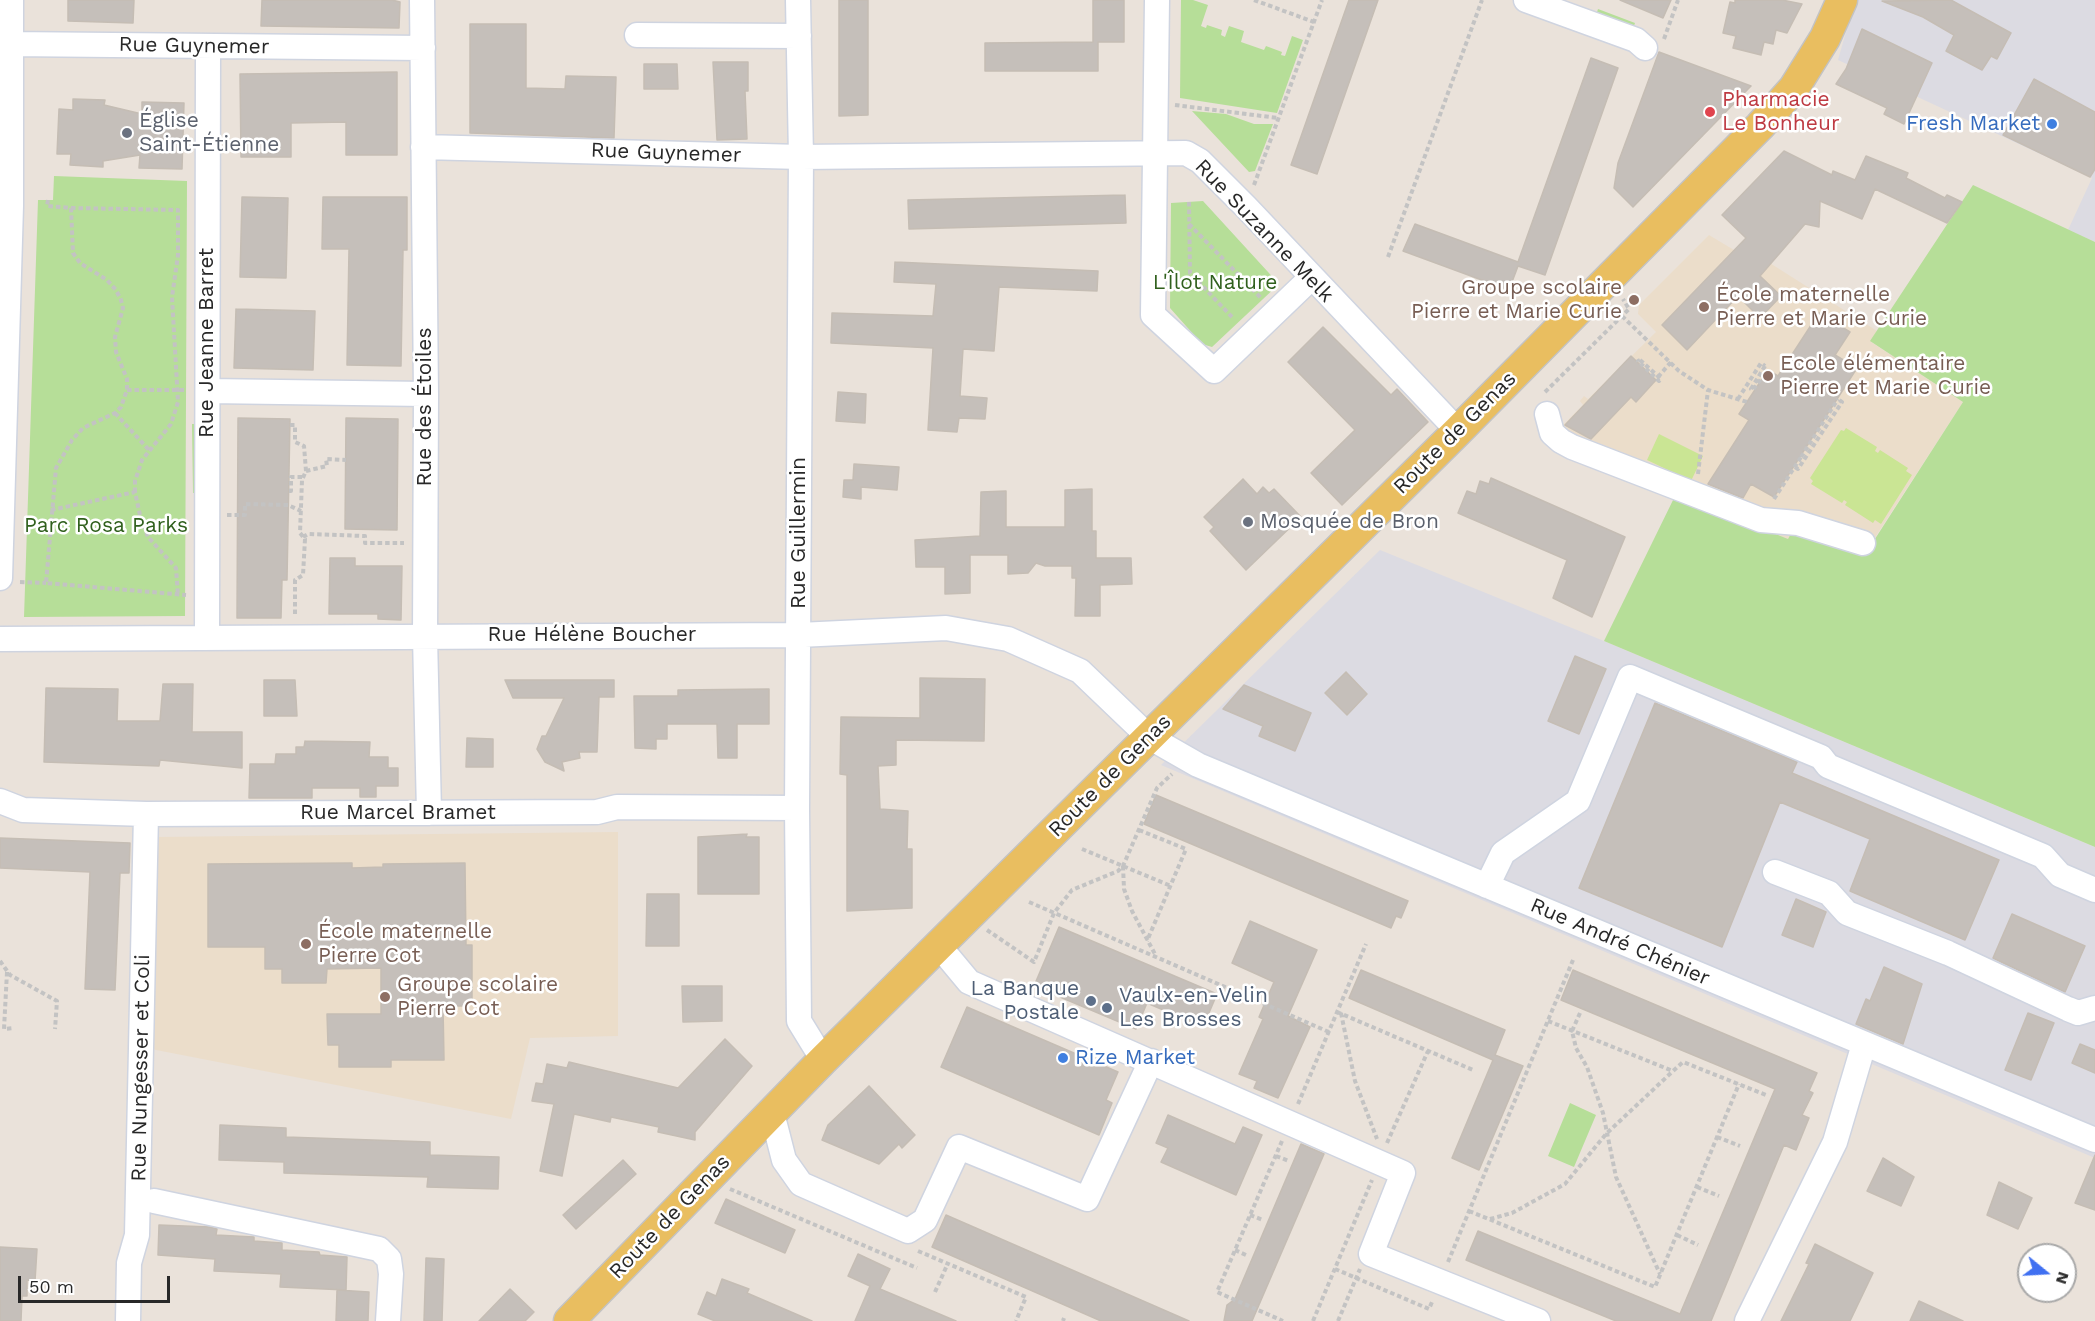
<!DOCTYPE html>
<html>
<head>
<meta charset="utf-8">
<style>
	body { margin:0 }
	#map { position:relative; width:2095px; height:1321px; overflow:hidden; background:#eae2da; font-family:"Work Sans",sans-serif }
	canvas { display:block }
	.north { position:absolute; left:2017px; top:1243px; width:60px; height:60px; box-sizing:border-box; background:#fff; border:2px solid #a9a9a9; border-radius:50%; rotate:108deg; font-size:16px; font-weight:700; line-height:24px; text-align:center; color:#282828 }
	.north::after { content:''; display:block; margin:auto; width:21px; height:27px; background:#4070f1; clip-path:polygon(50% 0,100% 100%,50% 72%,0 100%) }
	.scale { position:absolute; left:18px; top:1276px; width:152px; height:27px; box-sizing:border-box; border:3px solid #282828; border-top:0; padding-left:8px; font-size:18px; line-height:21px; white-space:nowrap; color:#282828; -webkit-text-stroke:4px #fff; paint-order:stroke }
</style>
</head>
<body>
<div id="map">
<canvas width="2095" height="1321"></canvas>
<div class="north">N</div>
<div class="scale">50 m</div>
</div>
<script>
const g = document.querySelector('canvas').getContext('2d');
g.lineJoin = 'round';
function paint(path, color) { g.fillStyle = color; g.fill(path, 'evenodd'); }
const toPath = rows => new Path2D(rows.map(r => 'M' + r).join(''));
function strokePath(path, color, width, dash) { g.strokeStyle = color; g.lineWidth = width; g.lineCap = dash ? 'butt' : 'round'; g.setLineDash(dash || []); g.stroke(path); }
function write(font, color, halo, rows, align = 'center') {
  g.font = font + ' "Work Sans",sans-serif'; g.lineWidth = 5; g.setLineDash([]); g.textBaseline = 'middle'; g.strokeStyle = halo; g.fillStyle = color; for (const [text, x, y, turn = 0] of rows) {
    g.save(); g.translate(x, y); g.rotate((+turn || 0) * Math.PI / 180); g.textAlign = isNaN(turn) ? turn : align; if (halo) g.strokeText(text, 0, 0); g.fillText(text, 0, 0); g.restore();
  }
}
paint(toPath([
	[1855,0,2095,0,2095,242,2068,230,2092,178,1838,60],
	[1380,550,1604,641,2095,847,2095,1158,1161,765]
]), '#dcdbe2');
paint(toPath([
	[1709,235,1734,250,1743,246,1877,331,1871,342,1963,402,1863,556,1795,528,1788,539,1571,451,1560,428,1583,405,1580,401,1584,396,1588,399,1656,332,1638,314,1639,305],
	[618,832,618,1036,530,1038,511,1119,151,1049,157,837]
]), '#ebddca');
paint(toPath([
	[1181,0,1193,0,1208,5,1201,26,1206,28,1207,25,1222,30,1221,35,1225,37,1229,26,1244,31,1241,42,1264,50,1266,46,1282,52,1281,55,1285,56,1292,36,1303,40,1277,113,1180,98],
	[1598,9,1635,23,1631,34,1594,21],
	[1192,111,1226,114,1254,124,1273,124,1255,171,1249,172],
	[54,176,187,181,185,616,24,617,38,200,53,200],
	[1973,185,2095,242,2095,847,1604,641,1676,494,1788,539,1794,528,1864,556,1963,402,1870,341],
	[1203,201,1279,284,1212,347,1202,344,1170,308,1171,203],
	[192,424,198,424,198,493,193,493],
	[1570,1103,1596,1115,1574,1167,1548,1156]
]), '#b6de98');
paint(toPath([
	[1846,428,1877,447,1875,451,1878,453,1880,450,1908,468,1906,471,1912,475,1881,524,1875,520,1873,523,1845,505,1847,502,1844,500,1842,503,1811,484,1813,481,1810,478,1841,430,1844,431],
	[1659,434,1703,456,1691,481,1647,460]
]), '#cae594');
const building = toPath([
	[68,0,134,0,133,23,68,21,68,0],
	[262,0,392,0,400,2,399,28,261,26,262,0],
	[839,0,868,0,868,115,839,116,839,0],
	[1093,0,1124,0,1124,42,1098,42,1098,71,985,71,985,43,1093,42,1093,0],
	[1349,0,1378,0,1317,174,1291,165,1349,0],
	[1620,0,1671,0,1663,18,1620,0],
	[1735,0,1782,0,1802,4,1787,33,1776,30,1773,44,1764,42,1761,55,1733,48,1736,36,1723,33,1730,2,1735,3,1735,0],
	[1951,0,2011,33,1997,59,1991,56,1982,70,1946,51,1954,35,1923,17,1882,1,1951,0],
	[470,24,526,24,526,88,565,89,566,76,616,77,614,138,470,133,470,24],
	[1862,29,1932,63,1904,124,1884,114,1887,108,1836,84,1846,69,1862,29],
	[1659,52,1751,86,1633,207,1614,188,1618,163,1659,52],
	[1591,58,1618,68,1545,275,1518,266,1509,290,1403,251,1415,224,1518,262,1591,58],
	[713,62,748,62,748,91,745,91,747,139,717,140,713,62],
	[644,64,677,64,678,89,644,89,644,64],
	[397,72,397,155,346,155,346,122,291,123,291,157,241,157,240,74,397,72],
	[2034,79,2095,112,2095,169,2090,177,2003,135,2034,79],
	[73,99,105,100,104,105,142,114,142,102,184,103,182,169,139,168,140,155,103,161,103,167,70,165,71,154,57,154,59,109,73,110,73,99],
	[1784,151,1832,175,1833,171,1855,180,1866,156,1908,173,1906,178,1945,198,1947,195,1962,202,1947,223,1875,189,1862,219,1820,201,1819,227,1805,224,1760,276,1781,296,1760,318,1738,296,1687,350,1662,325,1746,238,1722,215,1784,151],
	[1125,195,1126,223,909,229,908,200,1125,195],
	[242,197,288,198,286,278,240,277,242,197],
	[323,197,407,197,407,250,403,250,401,366,347,365,349,249,322,249,323,197],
	[895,262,1098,271,1097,291,999,287,994,351,963,349,960,396,987,398,985,419,959,418,957,432,928,430,933,348,831,343,832,313,933,316,936,284,894,282,895,262],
	[236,309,315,311,313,370,234,368,236,309],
	[1819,313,1850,332,1835,355,1857,368,1774,497,1751,484,1743,498,1708,484,1749,420,1739,414,1768,370,1778,376,1819,313],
	[1323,327,1391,395,1397,389,1428,422,1342,505,1311,473,1355,430,1288,362,1323,327],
	[1631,356,1656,380,1636,402,1631,397,1591,439,1565,425,1631,356],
	[838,392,866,394,865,423,836,421,838,392],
	[238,418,290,419,287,580,282,580,281,618,237,618,238,418],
	[346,418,398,419,397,530,345,529,346,418],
	[854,464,899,467,897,490,861,487,861,499,843,497,844,480,853,480,854,464],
	[1491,478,1625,537,1592,617,1553,598,1567,560,1458,513,1467,491,1476,494,1480,481,1489,484,1491,478],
	[1243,479,1257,494,1263,487,1269,493,1274,489,1301,517,1246,570,1210,531,1214,527,1204,517,1243,479],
	[1092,489,1092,531,1096,531,1096,558,1131,558,1132,584,1100,585,1100,616,1075,616,1076,578,1072,578,1072,566,1045,566,1036,563,1028,573,1008,574,1008,555,970,555,970,593,945,594,945,567,916,567,915,540,980,536,981,492,1006,491,1006,527,1065,527,1065,490,1092,489],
	[330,558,355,558,355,566,402,566,401,620,378,619,378,614,329,614,330,558],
	[1575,656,1606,669,1579,734,1548,721,1575,656],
	[1346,672,1367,694,1347,715,1325,693,1346,672],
	[920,678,985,679,984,741,896,740,896,765,878,766,880,809,908,811,907,849,912,849,912,908,847,911,847,775,840,774,841,717,920,718,920,678],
	[264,680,295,680,297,716,264,716,264,680],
	[505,680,614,680,614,697,599,697,597,752,579,752,580,758,562,762,564,771,545,762,537,749,542,736,546,736,564,698,513,698,505,680],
	[163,684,193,684,192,732,242,732,242,768,160,760,159,766,44,762,46,688,118,689,117,721,160,721,163,684],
	[1244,685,1311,713,1295,751,1259,736,1263,726,1223,709,1244,685],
	[769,689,769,724,737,724,737,758,718,758,717,724,667,724,667,739,656,739,656,749,635,748,634,696,678,696,678,690,769,689],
	[1655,703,1797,762,1792,773,1999,860,1965,940,1850,891,1870,839,1780,802,1722,947,1579,888,1655,703],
	[467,738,493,739,493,767,466,767,467,738],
	[305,741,370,742,369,757,388,757,388,768,398,768,398,786,376,786,376,797,360,797,360,788,312,788,312,798,249,798,250,764,275,764,276,754,296,754,296,747,304,747,305,741],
	[1156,795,1408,901,1401,918,1396,916,1391,928,1144,824,1156,795],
	[747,834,746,837,759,837,759,894,698,894,698,837,747,834],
	[0,838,130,843,129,873,120,873,115,990,85,989,90,872,0,868,0,838],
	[352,863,352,868,383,867,383,864,465,863,466,945,472,945,472,1001,468,1001,468,1006,443,1006,444,1060,391,1060,391,1067,339,1067,339,1045,328,1045,327,1014,381,1014,381,968,327,969,326,983,282,983,282,969,265,969,265,947,208,947,208,864,352,863],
	[647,894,679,894,679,946,646,946,647,894],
	[1796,899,1826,912,1813,947,1782,935,1796,899],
	[2012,914,2085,946,2065,992,1993,958,2012,914],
	[1250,921,1317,950,1288,1016,1310,1027,1278,1098,1254,1088,1257,1081,1239,1074,1263,1019,1259,1017,1274,982,1232,963,1250,921],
	[1059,927,1217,994,1203,1027,1147,1003,1136,1029,1034,986,1059,927],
	[1884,967,1922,984,1903,1044,1856,1024,1866,999,1870,1001,1884,967],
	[1361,970,1505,1030,1495,1055,1523,1066,1479,1170,1452,1158,1493,1060,1349,998,1361,970],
	[1573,970,1817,1073,1809,1091,1813,1093,1802,1115,1809,1118,1796,1150,1784,1145,1711,1321,1616,1321,1466,1260,1478,1231,1680,1314,1775,1089,1561,1000,1573,970],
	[682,986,722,986,722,1021,683,1022,682,986],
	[967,1007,1118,1072,1106,1100,1112,1103,1099,1135,941,1067,967,1007],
	[2028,1013,2054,1023,2031,1080,2005,1070,2028,1013],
	[725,1039,752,1066,695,1132,695,1140,658,1132,659,1127,611,1117,610,1122,574,1114,562,1176,540,1171,554,1104,532,1101,536,1083,543,1084,547,1064,567,1068,569,1062,678,1088,725,1039],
	[2080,1044,2095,1050,2095,1073,2072,1063,2080,1044],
	[869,1086,915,1135,902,1148,899,1144,879,1164,822,1140,828,1125,869,1086],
	[1168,1115,1235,1144,1243,1127,1262,1135,1236,1195,1161,1162,1168,1148,1156,1143,1168,1115],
	[220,1125,286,1128,286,1137,430,1142,430,1155,499,1157,498,1189,427,1187,428,1177,284,1173,284,1162,219,1160,220,1125],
	[1301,1144,1324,1154,1252,1321,1224,1321,1227,1305,1235,1299,1301,1144],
	[2095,1155,2095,1210,2075,1203,2095,1155],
	[1883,1158,1914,1177,1901,1206,1867,1191,1883,1158],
	[623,1160,636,1174,576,1229,563,1215,623,1160],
	[1999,1182,2032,1198,2018,1229,1987,1215,1999,1182],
	[726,1199,795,1230,785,1253,715,1223,726,1199],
	[946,1215,1189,1321,1101,1321,932,1247,946,1215],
	[159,1225,210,1227,217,1229,216,1235,254,1237,254,1241,282,1243,282,1250,319,1252,320,1255,347,1257,346,1290,280,1287,281,1274,214,1271,215,1259,158,1255,159,1225],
	[1815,1244,1873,1273,1850,1321,1781,1321,1809,1264,1806,1263,1815,1244],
	[0,1247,37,1249,35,1281,27,1280,27,1296,22,1296,21,1321,0,1321,0,1247],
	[858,1254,890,1269,880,1289,956,1321,855,1321,870,1286,848,1276,858,1254],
	[426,1258,444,1259,442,1321,424,1321,426,1258],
	[722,1279,749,1289,747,1293,812,1321,715,1321,698,1314,707,1292,716,1296,722,1279],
	[510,1289,534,1312,525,1321,479,1321,510,1289],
	[337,1290,369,1292,368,1321,336,1321,337,1290],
	[1919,1301,1963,1321,1910,1321,1919,1301]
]);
paint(building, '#c5bfba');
strokePath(building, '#c5bdb4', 1.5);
const minor = toPath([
	[422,0,426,394,425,636,429,813],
	[798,0,801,157,797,808,799,1021,823,1060],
	[1157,0,1153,315,1214,371,1311,278],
	[1526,0,1636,40,1645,48],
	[637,35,799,36],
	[9,44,423,48],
	[423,147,801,157,1186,153,1200,161,1246,207,1458,431],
	[208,391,426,394],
	[1547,414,1552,433,1561,441,1572,447,1761,520,1798,523,1863,543],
	[0,578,11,206,11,0],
	[207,638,208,47],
	[0,639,799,635,946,628,1008,639,1080,671,1149,737,1198,765,2095,1140],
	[0,801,23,810,146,814,597,812,617,807,797,808],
	[1775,872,1829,893,1847,913,1948,953,2068,1009,2078,1013,2095,1008],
	[1487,886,1503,853,1578,801,1630,677,1821,757,1828,766,2043,856,2060,875,2095,890],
	[939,946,969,982,1403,1173,1371,1254,1538,1321],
	[772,1113,784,1160,801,1184,908,1231,925,1220,959,1147,1087,1199,1151,1061],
	[154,1201,379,1249,389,1259,391,1274,388,1321],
	[128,1321,129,1263,137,1235,146,814],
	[1747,1321,1835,1142,1864,1044]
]);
const major = toPath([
	[569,1321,823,1060,1458,431,1760,126,1794,88,1825,38,1842,0]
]);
strokePath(minor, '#cfd4e0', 27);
strokePath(major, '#c3c3c3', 33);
strokePath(toPath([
	[1254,0,1314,22],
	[1664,39,1678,0],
	[1175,105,1278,118],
	[1254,185,1322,0],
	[48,200,47,206,71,208,73,253,80,263,107,280,116,290,121,300,123,308,115,337,116,352,127,379,127,390,121,407,115,413,83,428,72,440,56,468,46,583,186,595],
	[1189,202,1190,273,1232,317],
	[71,208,178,210,178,255,172,297,178,402,171,424,142,460,135,481,135,492],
	[1189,224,1261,298],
	[1388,257,1482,0],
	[1521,307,1527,309,1547,306],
	[1622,316,1679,371,1708,390,1747,402],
	[1640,360,1661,379,1659,381,1638,361,1640,360],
	[1765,366,1751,389,1753,390,1766,372],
	[1658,377,1671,362],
	[127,390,186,390],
	[1545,392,1629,309,1623,299],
	[1738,399,1761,363,1765,366],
	[115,413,149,450],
	[290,425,295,425,295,442,304,446,306,471,302,480,300,533,305,539,303,575,295,580,295,617],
	[1801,457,1838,399],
	[1795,467,1798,469,1842,402,1838,399],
	[306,471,327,466,326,459,346,460],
	[1698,474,1708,390],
	[289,491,291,491,291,477,304,477],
	[1774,499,1801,457],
	[51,510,135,492,140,515,148,537,176,568,178,596],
	[227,515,245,515,245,504,288,505,301,511],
	[303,537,308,534,365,536,365,543,404,543],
	[20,582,46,583],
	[1139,830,1186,849,1147,941],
	[1082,849,1171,886],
	[1123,866,1124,889,1132,911,1156,956],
	[1029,902,1329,1032],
	[987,930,1034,962,1054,913,1072,890,1118,871,1123,866,1157,788,1172,774],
	[0,961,10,975,57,1001,55,1029],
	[7,972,4,1029,14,1028],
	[1337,1012,1473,1070],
	[1341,1013,1355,1081,1377,1139],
	[1580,1013,1572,1031,1576,1048,1587,1067,1603,1113,1616,1177,1660,1274],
	[1548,1021,1673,1071,1683,1062,1766,1095],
	[1298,1104,1366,944],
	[1717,1137,1740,1146],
	[1282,1141,1217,1292,1283,1321],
	[1387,1143,1428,1051],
	[1276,1156,1289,1161],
	[1697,1187,1719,1196],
	[730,1189,917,1268],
	[1469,1211,1655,1287,1739,1084],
	[1250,1215,1263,1220],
	[1490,1219,1512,1213,1565,1184,1606,1134,1673,1071],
	[1677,1235,1698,1245],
	[1235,1250,1246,1255],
	[918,1251,1026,1297,1016,1321],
	[1448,1262,1573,960],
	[1335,1269,1429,1309,1432,1302],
	[935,1292,948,1263],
	[1063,1321,1064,1318],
	[1313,1321,1372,1180],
	[1338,1321,1360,1269]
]), '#c3c3c3', 4, [4.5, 3]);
strokePath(minor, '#fff', 24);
strokePath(major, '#e9be60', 30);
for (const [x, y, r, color] of [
	[1710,112,6,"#e0444e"],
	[2052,124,6,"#3f7fe0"],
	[127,133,6,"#6b7280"],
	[1634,300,6,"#8d6e63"],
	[1704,307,6,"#8d6e63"],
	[1768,376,6,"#8d6e63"],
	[1248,522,6,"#6b7280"],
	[306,944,6,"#8d6e63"],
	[385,997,6,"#8d6e63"],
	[1091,1001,6,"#5c6f8a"],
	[1107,1008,6,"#5c6f8a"],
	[1063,1058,6,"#3f7fe0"]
]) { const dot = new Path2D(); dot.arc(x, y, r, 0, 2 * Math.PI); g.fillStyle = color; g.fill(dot); strokePath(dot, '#fff', 2); }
write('21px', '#282828', '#fff', [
	["Rue Guynemer",194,46,1],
	["Rue Guynemer",666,153,2],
	["Rue Suzanne Melk",1264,231,46],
	["Rue Jeanne Barret",207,343,-90],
	["Rue des Étoiles",425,407,-90],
	["Route de Genas",1455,433,-45],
	["Rue Guillermin",799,533,-90],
	["Rue Hélène Boucher",592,635],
	["Route de Genas",1110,776,-45],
	["Rue Marcel Bramet",398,813],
	["Rue André Chénier",1620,942,23],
	["Rue Nungesser et Coli",141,1068,-89],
	["Route de Genas",670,1217,-46]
]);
write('21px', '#be3a42', '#fff', [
	["Pharmacie",1722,100],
	["Le Bonheur",1722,124]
], 'left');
write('21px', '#5b616d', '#fff', [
	["Église",139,121],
	["Saint-Étienne",139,145],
	["Mosquée de Bron",1260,522]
], 'left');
write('21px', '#366cbe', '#fff', [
	["Fresh Market",2040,124],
	["Rize Market",1075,1058,"left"]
], 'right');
write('21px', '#30601d', '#fff', [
	["L'Îlot Nature",1215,283],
	["Parc Rosa Parks",106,526]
]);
write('21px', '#785e54', '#fff', [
	["Groupe scolaire",1622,288,"right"],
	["Pierre et Marie Curie",1622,312,"right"],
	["École maternelle",1716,295],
	["Pierre et Marie Curie",1716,319],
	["Ecole élémentaire",1780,364],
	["Pierre et Marie Curie",1780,388],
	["École maternelle",318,932],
	["Pierre Cot",318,956],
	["Groupe scolaire",397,985],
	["Pierre Cot",397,1009]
], 'left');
write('21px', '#4e5e75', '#fff', [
	["La Banque",1079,989],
	["Postale",1079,1013],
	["Vaulx-en-Velin",1119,996,"left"],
	["Les Brosses",1119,1020,"left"]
], 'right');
</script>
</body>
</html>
